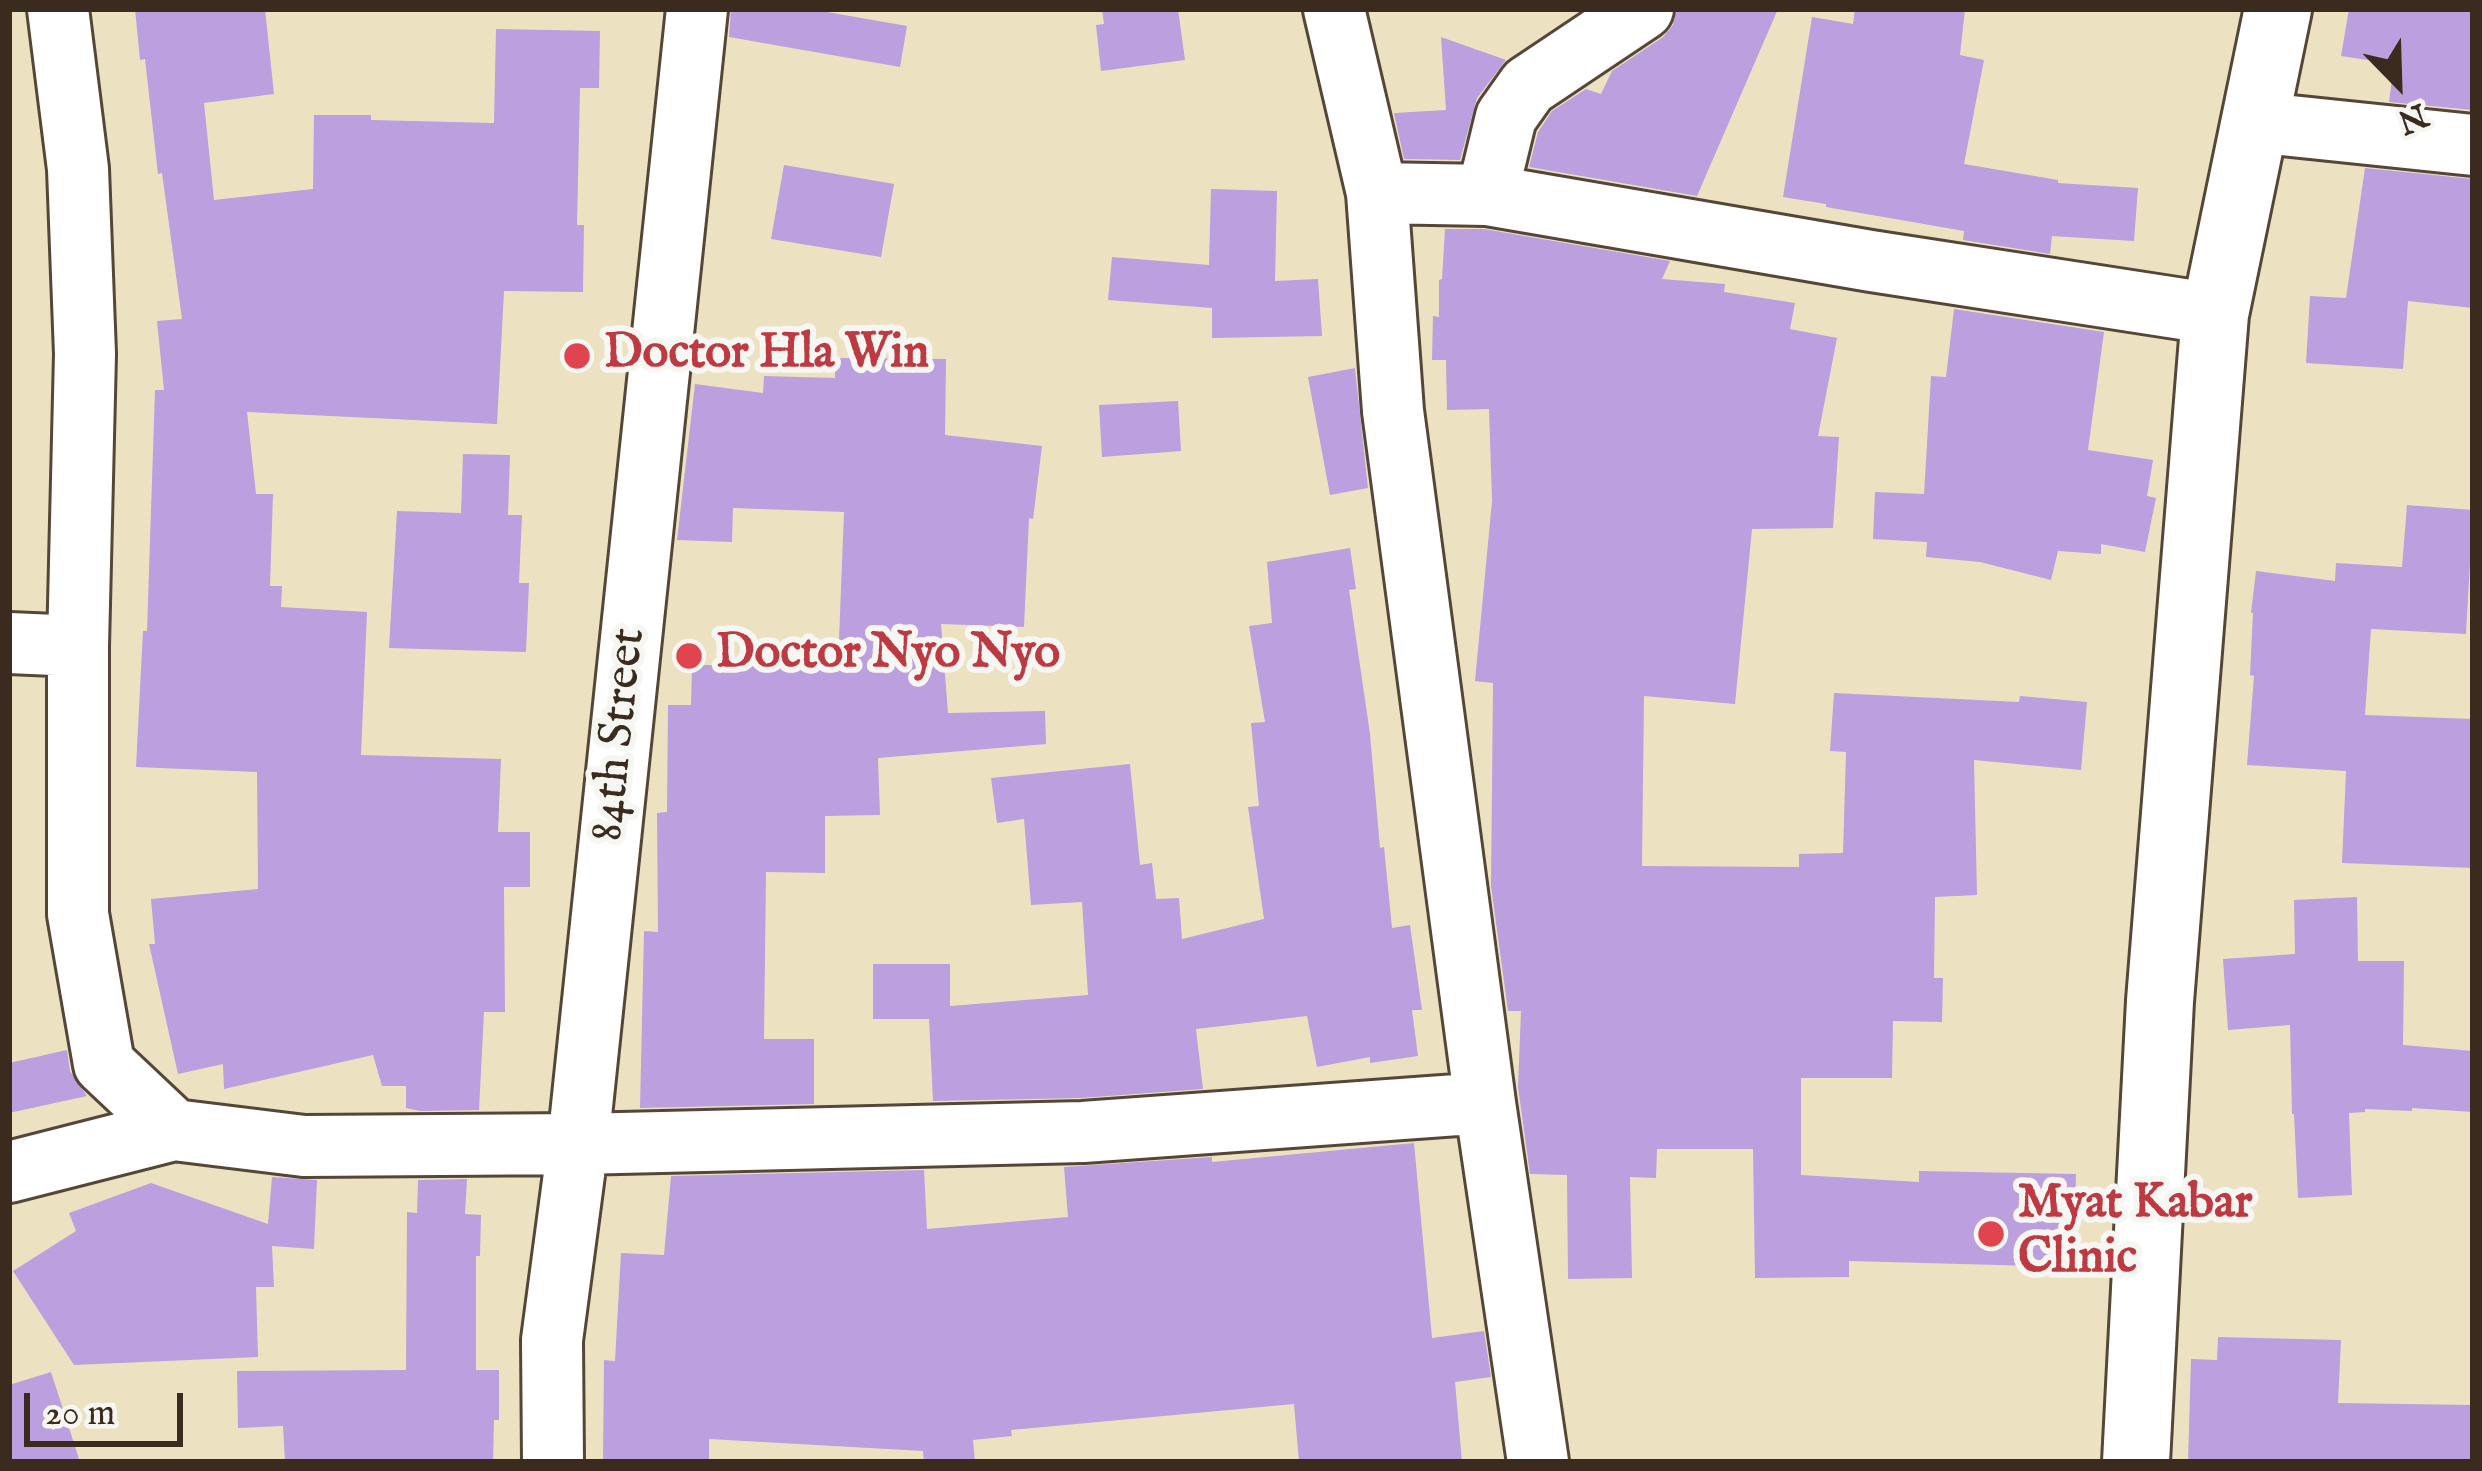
<!DOCTYPE html>
<html>
<head>
<meta charset="utf-8">
<style>
	body { margin:0 }
	#map { position:relative; width:2482px; height:1471px; overflow:hidden; background:#ece2c2; font-family:"IM FELL English",serif }
	canvas { display:block }
	.frame { position:absolute; inset:0; border:12px solid #3b2a1e; pointer-events:none }
	.north { position:absolute; left:2338px; top:24px; width:120px; height:120px; -webkit-text-stroke:9px #f6f6f2; paint-order:stroke; rotate:157deg; font-size:33px; font-weight:700; line-height:48px; text-align:center; color:#3b2a1e }
	.north::after { content:''; display:block; margin:auto; width:42px; height:54px; background:#3b2a1e; clip-path:polygon(50% 0,100% 100%,50% 72%,0 100%) }
	.scale { position:absolute; left:24px; top:1393px; width:159px; height:54px; box-sizing:border-box; border:6px solid #3b2a1e; border-top:0; padding-left:15px; font-size:36px; line-height:42px; white-space:nowrap; color:#3b2a1e; -webkit-text-stroke:9px #f6f6f2; paint-order:stroke }
</style>
</head>
<body>
<div id="map">
<canvas width="2482" height="1471"></canvas>
<div class="frame"></div>
<div class="north">N</div>
<div class="scale">20 m</div>
</div>
<script>
const g = document.querySelector('canvas').getContext('2d');
g.lineJoin = 'round';
function paint(path, color) { g.fillStyle = color; g.fill(path, 'evenodd'); }
const toPath = rows => new Path2D(rows.map(r => 'M' + r).join(''));
function strokePath(path, color, width, dash) { g.strokeStyle = color; g.lineWidth = width; g.lineCap = dash ? 'butt' : 'round'; g.setLineDash(dash || []); g.stroke(path); }
function write(font, color, halo, rows, align = 'center') {
  g.font = font + ' "IM FELL English",serif'; g.lineWidth = 12; g.setLineDash([]); g.textBaseline = 'middle'; g.strokeStyle = halo; g.fillStyle = color; for (const [text, x, y, turn = 0] of rows) {
    g.save(); g.translate(x, y); g.rotate((+turn || 0) * Math.PI / 180); g.textAlign = isNaN(turn) ? turn : align; if (halo) g.strokeText(text, 0, 0); g.fillText(text, 0, 0); g.restore();
  }
}
paint(toPath([
	[135,9,265,9,274,94,204,103,214,200,313,189,314,115,371,115,371,120,494,123,496,29,600,31,599,88,580,88,577,225,584,225,583,292,504,291,497,424,247,412,256,494,273,494,270,586,282,586,281,607,367,612,361,755,501,759,498,832,530,832,530,887,504,887,505,1012,484,1012,479,1110,420,1111,406,1108,406,1086,382,1086,373,1055,224,1089,223,1064,178,1074,149,944,155,944,151,899,258,889,257,772,136,767,143,631,147,631,155,390,164,390,157,321,182,319,162,173,158,174,145,59,140,60],
	[731,9,810,9,907,26,900,67,729,37],
	[1102,9,1178,9,1185,60,1101,71,1096,25,1104,24],
	[1677,9,1778,9,1697,196,1529,167,1538,132,1552,111,1586,89,1601,94,1612,71,1663,37,1673,25],
	[1855,9,1965,9,1960,55,1984,60,1964,164,2058,180,2058,183,2138,188,2134,241,2052,236,2050,254,1963,240,1964,231,1826,207,1826,204,1783,197,1812,17,1853,24],
	[2349,9,2473,9,2473,110,2389,102,2394,64,2341,56],
	[1441,37,1506,60,1477,98,1460,160,1404,159,1394,113,1446,110],
	[784,165,894,184,881,257,771,239],
	[2365,168,2473,179,2473,308,2408,301,2403,369,2306,363,2310,296,2346,298],
	[1211,189,1277,191,1275,281,1318,279,1322,336,1212,338,1212,308,1108,300,1112,257,1209,265],
	[1445,229,1484,229,1670,261,1662,279,1725,284,1724,292,1795,303,1790,329,1837,338,1818,436,1839,437,1833,528,1752,529,1735,704,1644,696,1642,866,1799,867,1799,854,1843,853,1846,752,1830,751,1834,693,2019,702,2020,696,2087,702,2081,770,1974,760,1977,895,1935,897,1934,978,1943,978,1942,1022,1893,1021,1892,1078,1801,1078,1801,1175,1919,1182,1919,1171,2076,1174,2074,1267,1849,1261,1849,1277,1755,1278,1753,1149,1657,1149,1656,1178,1630,1177,1632,1278,1568,1279,1567,1175,1530,1174,1518,1087,1521,1011,1508,1011,1491,886,1493,683,1475,681,1492,501,1489,409,1447,410,1446,360,1432,360,1433,316,1439,317,1439,280,1442,279],
	[1954,309,2104,332,2088,450,2153,460,2147,496,2156,498,2145,552,2101,544,2101,554,2058,551,2051,580,1980,562,1926,557,1927,542,1873,539,1875,492,1924,494,1931,376,1946,377],
	[835,358,946,359,945,435,1042,446,1033,519,1029,518,1024,627,941,624,948,713,1045,711,1046,744,878,758,880,815,825,816,825,873,766,872,764,1039,814,1039,814,1104,640,1108,644,931,658,932,657,813,667,812,668,705,691,705,692,665,838,665,844,512,733,508,732,542,677,540,695,384,763,393,764,376,835,378],
	[1355,368,1368,488,1330,495,1308,377],
	[1178,401,1181,451,1102,457,1099,405],
	[463,454,510,455,508,515,522,515,519,583,529,583,526,652,389,648,397,511,461,513],
	[2407,505,2473,510,2473,562,2470,562,2466,634,2371,629,2365,715,2473,719,2473,868,2342,863,2346,771,2247,765,2254,676,2250,675,2253,613,2251,613,2256,571,2335,581,2336,563,2402,567],
	[1350,548,1356,589,1349,590,1370,734,1380,848,1384,847,1392,928,1410,925,1422,1010,1412,1010,1418,1056,1370,1063,1370,1057,1317,1067,1307,1016,1196,1029,1203,1089,1081,1098,933,1101,929,1019,873,1019,873,964,950,964,950,1006,1088,995,1082,902,1031,905,1024,819,997,823,991,778,1130,764,1140,865,1152,863,1156,899,1179,898,1182,939,1264,919,1248,807,1259,806,1251,723,1265,722,1249,626,1272,623,1267,562],
	[2357,897,2358,961,2404,961,2403,1045,2473,1051,2473,1112,2412,1108,2412,1111,2365,1109,2365,1112,2349,1113,2352,1195,2298,1198,2294,1114,2292,1114,2290,1025,2228,1030,2223,959,2295,954,2294,900],
	[67,1050,70,1071,87,1096,9,1113,9,1063],
	[1414,1143,1432,1338,1484,1331,1491,1377,1455,1382,1462,1462,1299,1462,1294,1404,1011,1430,1012,1436,973,1440,975,1462,924,1462,923,1451,709,1439,709,1462,603,1462,604,1360,615,1361,621,1253,664,1255,671,1176,924,1170,927,1229,1068,1217,1064,1167,1212,1157,1212,1162],
	[272,1177,317,1180,314,1249,272,1246,274,1287,256,1287,258,1357,74,1365,13,1271,76,1231,69,1213,151,1183,268,1224],
	[467,1179,465,1214,481,1215,480,1256,476,1256,476,1370,499,1370,499,1420,494,1420,493,1462,285,1462,283,1426,238,1428,237,1371,406,1370,407,1212,417,1213,418,1180],
	[2218,1337,2341,1340,2338,1403,2473,1405,2473,1462,2188,1462,2191,1359,2217,1360],
	[51,1372,80,1462,9,1462,9,1385]
]), '#bb9fde');
const minor = toPath([
	[58,9,78,169,85,354,78,646,78,914,104,1064,174,1130,304,1146,578,1144,1083,1132,1485,1103],
	[1334,9,1377,193,1393,411,1485,1103,1538,1462],
	[2253,122,2473,145],
	[1377,193,1487,195,1871,261,2215,314],
	[1487,195,1506,117,1528,86,1643,9],
	[9,643,78,646],
	[9,1172,174,1130],
	[553,1462,552,1340,578,1144,697,9]
]);
const major = toPath([
	[2136,1462,2160,1001,2215,314,2278,9]
]);
strokePath(minor, '#564637', 66);
strokePath(major, '#564637', 72);
strokePath(minor, '#fff', 60);
strokePath(major, '#fff', 66);
for (const [x, y, r, color] of [
	[577,356,15,"#e0444e"],
	[689,656,15,"#e0444e"],
	[1991,1234,15,"#e0444e"]
]) { const dot = new Path2D(); dot.arc(x, y, r, 0, 2 * Math.PI); g.fillStyle = color; g.fill(dot); strokePath(dot, '#f6f6f2', 4.5); }
write('bold 48px', '#be3a42', '#f6f6f2', [
	["Doctor Hla Win",604,356],
	["Doctor Nyo Nyo",716,656],
	["Myat Kabar",2018,1206],
	["Clinic",2018,1261]
], 'left');
write('48px', '#3b2a1e', '#f6f6f2', [
	["84th Street",621,735,-84]
]);
</script>
</body>
</html>
